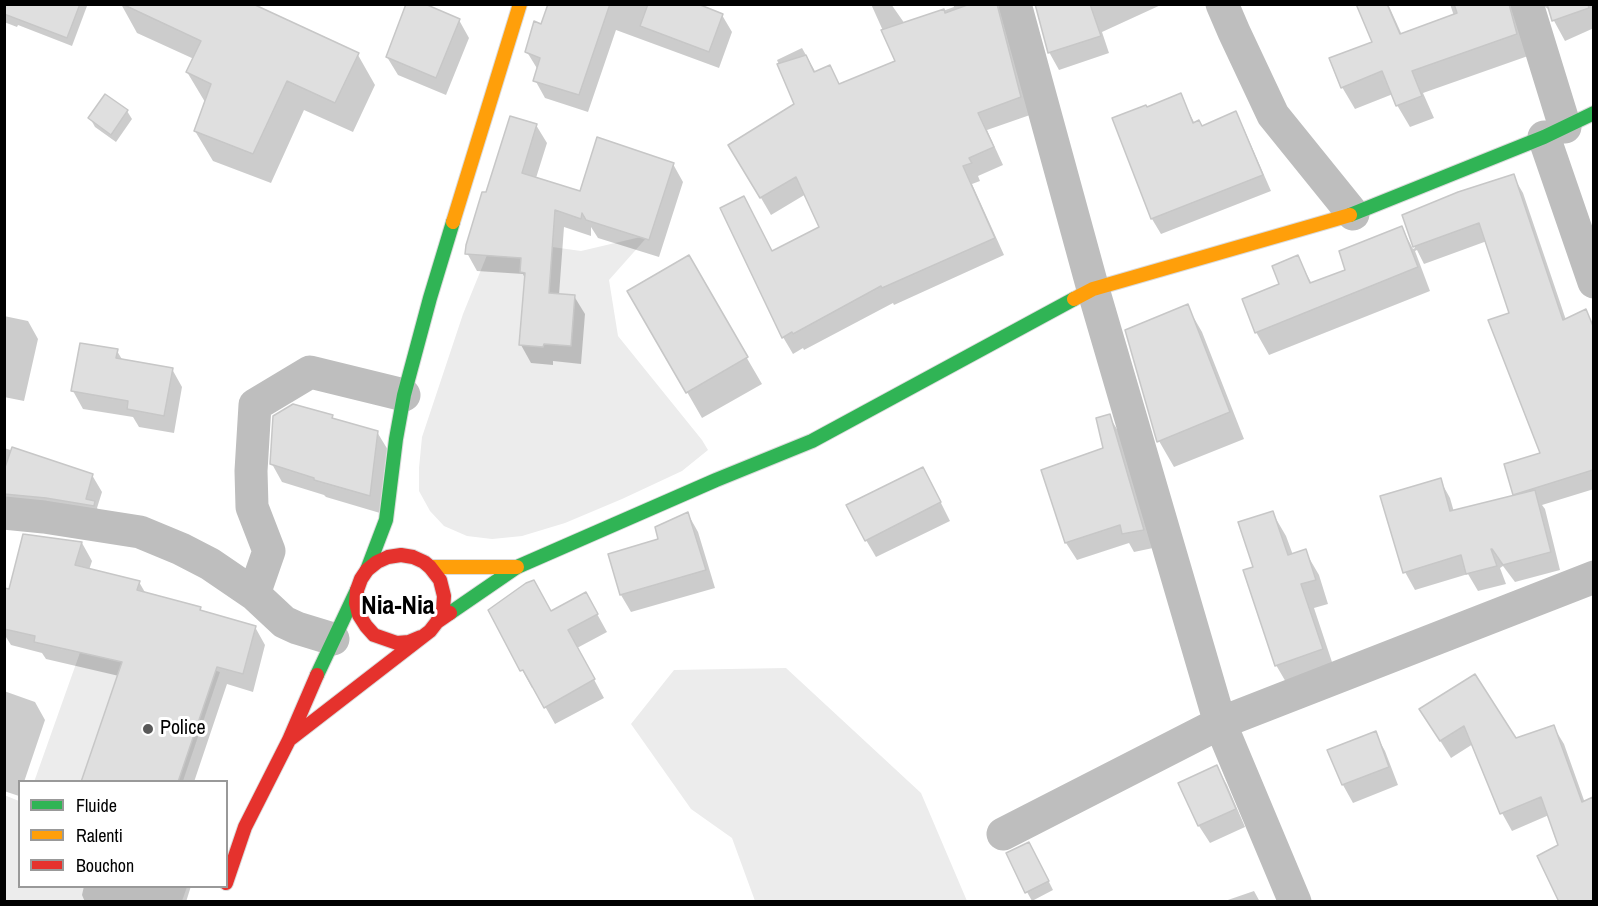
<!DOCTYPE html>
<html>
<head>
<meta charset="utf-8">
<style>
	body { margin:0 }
	#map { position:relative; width:1598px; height:906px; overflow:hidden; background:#fff; font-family:"Archivo Narrow",sans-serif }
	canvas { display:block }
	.frame { position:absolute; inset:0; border:6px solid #000; pointer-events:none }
	.legend { position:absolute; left:18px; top:780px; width:210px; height:108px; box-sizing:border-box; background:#fff; border:2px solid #999; margin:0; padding:8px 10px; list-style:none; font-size:18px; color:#000 }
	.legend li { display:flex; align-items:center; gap:12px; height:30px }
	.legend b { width:30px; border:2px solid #999 }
</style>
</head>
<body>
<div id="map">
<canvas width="1598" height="906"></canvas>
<div class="frame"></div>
<ul class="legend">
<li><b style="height:8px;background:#30b455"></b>Fluide</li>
<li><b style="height:8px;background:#ff9f0a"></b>Ralenti</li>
<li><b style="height:8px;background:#e5322d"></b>Bouchon</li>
</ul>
</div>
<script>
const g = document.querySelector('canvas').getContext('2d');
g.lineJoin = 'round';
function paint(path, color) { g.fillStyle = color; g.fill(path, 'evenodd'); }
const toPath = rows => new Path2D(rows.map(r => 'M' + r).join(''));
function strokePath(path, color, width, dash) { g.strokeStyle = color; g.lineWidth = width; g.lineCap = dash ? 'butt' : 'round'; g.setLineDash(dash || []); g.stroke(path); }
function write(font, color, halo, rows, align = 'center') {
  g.font = font + ' "Archivo Narrow",sans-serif'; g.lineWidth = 6; g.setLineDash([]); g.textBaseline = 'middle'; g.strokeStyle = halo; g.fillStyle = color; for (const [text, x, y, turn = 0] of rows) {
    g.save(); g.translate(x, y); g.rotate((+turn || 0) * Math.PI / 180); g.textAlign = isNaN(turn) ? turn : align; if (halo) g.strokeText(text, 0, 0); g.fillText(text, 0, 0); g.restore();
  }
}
paint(toPath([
	[498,228,531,244,581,251,649,235,609,280,618,336,702,440,708,450,682,471,622,499,565,523,522,536,492,539,467,536,444,526,430,511,419,491,419,468,422,437,463,314],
	[88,630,220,672,183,781,34,782],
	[786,668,921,793,967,901,755,901,732,838,691,809,631,724,674,670],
	[4,795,19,801,20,886,187,887,182,901,5,901]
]), '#ececec');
paint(toPath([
	[4,4,86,4,87,6,72,46,18,25,17,27,4,22],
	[121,4,249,4,358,55,375,85,353,132,304,110,271,183,213,161,195,131,205,102,187,72,194,59,137,33],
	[550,4,694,4,722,15,732,32,719,68,616,30,588,112,545,98,535,80,538,70,527,52,542,26],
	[871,4,891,4,905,24,954,7,953,4,1018,4,1030,115,987,130,1003,165,978,176,980,181,972,184,1004,255,894,305,893,303,804,350,803,348,793,354,783,337,744,197,773,253,821,227,806,194,771,215,730,145,796,105,777,60,802,48,816,73,830,67,840,85,897,62],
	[1034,4,1163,4,1102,32,1109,53,1059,70,1049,52,1037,6],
	[1357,4,1388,4,1402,35,1454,16,1450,4,1594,4,1594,28,1565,41,1553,19,1550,10,1545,7,1534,8,1528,56,1423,93,1434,118,1410,127,1397,105,1393,94,1355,109,1342,87,1374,42],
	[459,20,469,38,446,95,398,75,387,57],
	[1180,95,1195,124,1202,128,1235,113,1244,129,1271,191,1161,234,1152,219,1114,118,1147,109],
	[127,111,132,119,116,142,95,127,90,118],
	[536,125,547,143,536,178,581,192,673,164,683,182,659,257,598,238,591,227,591,236,564,227,559,295,574,296,585,314,581,364,553,361,553,365,531,363,521,345,526,281,523,274,477,271,467,253,487,194],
	[1513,176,1523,193,1566,320,1585,311,1594,326,1594,359,1521,392,1511,314,1487,241,1424,264,1417,250,1415,251,1430,291,1269,355,1256,332,1297,257,1312,284,1347,270,1402,228,1413,249,1415,248,1403,216],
	[688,257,762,384,702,418,629,291],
	[1187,306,1202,332,1244,439,1174,467,1159,441],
	[4,316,28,321,38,339,24,401,4,397],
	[117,351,123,361,172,369,182,387,174,433,139,427,133,417,83,409,73,391],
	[1594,385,1594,489,1542,505,1545,509,1560,570,1515,582,1503,566,1500,568,1506,584,1478,591,1468,574,1415,590,1405,572,1440,480,1450,498,1454,512,1516,496,1514,494,1542,454,1522,402],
	[332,416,334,420,377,432,388,450,380,513,326,497,324,495,282,482,272,464],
	[1109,416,1120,434,1153,548,1134,552,1129,543,1077,560,1066,543,1042,471,1105,449],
	[4,448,92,475,102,492,97,508,104,520,4,510],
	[933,487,950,521,876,557,866,540],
	[1272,512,1286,536,1293,555,1305,551,1319,575,1328,604,1314,608,1336,674,1290,689,1276,665,1254,568],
	[688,514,698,532,715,588,631,612,621,595,609,555,660,540],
	[82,543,92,561,89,570,139,582,146,594,200,609,202,612,255,627,265,645,253,692,227,684,194,782,83,782,119,676,46,659,42,653,11,645,4,634,4,613],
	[596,612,607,632,577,648,604,698,555,724,534,687,532,688,522,670,551,613],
	[4,691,35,702,45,720,24,782,20,782,19,796,4,791],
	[1421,710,1515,740,1553,726,1564,744,1585,803,1594,798,1594,902,1561,902,1560,846,1549,815,1512,831,1502,813,1473,744,1451,758],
	[1375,733,1385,751,1398,785,1353,803,1343,785,1329,751],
	[1217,767,1227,785,1245,827,1210,843,1199,826,1180,784],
	[1034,852,1053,890,1032,901,1027,892],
	[84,886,191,886,186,902,85,902,82,895],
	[1254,891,1260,902,1222,902]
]), '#0003');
const building = toPath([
	[4,4,80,4,67,38,4,14,4,4],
	[122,4,253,4,359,53,335,103,287,81,253,154,194,131,211,84,186,72,201,41,122,4],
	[406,4,425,4,460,19,436,78,386,57,406,4],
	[548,4,610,4,579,95,533,81,540,58,525,52,534,21,541,24,548,4],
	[648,4,698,4,723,14,709,52,640,26,648,4],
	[970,4,997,4,1021,97,978,113,994,147,969,158,972,163,963,166,995,238,882,288,881,286,793,334,792,332,782,338,720,208,744,196,772,251,819,227,796,177,760,198,728,145,794,104,777,64,806,55,814,72,830,65,839,84,895,61,881,30,944,9,945,13,970,4],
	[1035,4,1090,4,1101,36,1048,53,1035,4],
	[1356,4,1387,4,1400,34,1457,13,1454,4,1509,4,1517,34,1412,71,1422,96,1396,106,1382,71,1341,88,1329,58,1372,42,1356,4],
	[1547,4,1588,4,1589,8,1552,21,1547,4],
	[1181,93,1193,123,1199,120,1202,126,1236,111,1263,175,1151,219,1112,118,1146,105,1147,107,1181,93],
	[105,94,128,110,111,135,88,118,105,94],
	[510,116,537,124,522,173,580,191,597,137,674,163,649,240,586,220,582,213,581,219,555,210,549,293,575,295,571,346,544,344,543,347,519,345,525,273,520,272,521,258,465,254,466,245,482,192,486,192,510,116],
	[1514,174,1563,320,1586,309,1593,326,1593,470,1513,495,1504,464,1540,453,1488,320,1509,313,1479,223,1413,247,1402,215,1458,192,1514,174],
	[1402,226,1418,267,1255,333,1242,299,1279,284,1272,266,1298,255,1310,283,1345,270,1339,251,1402,226],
	[689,255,748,357,686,393,627,291,689,255],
	[1188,304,1230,412,1157,442,1125,330,1188,304],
	[80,343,118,349,116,358,173,368,164,416,127,409,128,401,71,391,80,343],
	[293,404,333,415,332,418,378,431,370,496,314,480,314,478,270,464,273,416,293,404],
	[1110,414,1144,530,1122,534,1120,525,1065,543,1041,470,1103,448,1096,418,1110,414],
	[12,447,93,474,86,499,95,501,94,506,46,498,4,494,4,470,12,447],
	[923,467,941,502,865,541,846,505,923,467],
	[1441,478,1450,511,1535,490,1551,552,1503,565,1492,549,1491,549,1497,566,1466,574,1461,555,1403,573,1380,496,1441,478],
	[1273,511,1288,555,1306,549,1316,580,1301,584,1323,649,1275,666,1243,570,1253,567,1238,522,1273,511],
	[688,512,706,570,620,595,608,554,658,539,655,527,688,512],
	[23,534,82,542,75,565,140,581,137,590,201,607,200,610,256,626,243,674,217,667,178,782,81,782,122,662,34,642,35,636,4,629,4,588,9,589,23,534],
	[534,580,551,611,586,592,598,614,568,630,595,679,544,708,523,670,520,671,488,610,526,583,534,580],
	[1475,674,1516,738,1554,725,1582,802,1593,797,1593,902,1559,902,1537,856,1558,845,1541,797,1500,814,1464,726,1440,741,1419,709,1475,674],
	[1376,731,1389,767,1342,785,1327,750,1376,731],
	[1217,765,1236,809,1198,826,1178,783,1217,765],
	[1029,842,1049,881,1025,893,1006,853,1029,842]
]);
paint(building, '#dfdfdf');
strokePath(building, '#c7c7c7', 1.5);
const fast = toPath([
	[1350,215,1544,137,1594,113],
	[367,570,386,520,396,439,404,395,430,298,453,222],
	[450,613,517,567,716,480,812,441,1074,299],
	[317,675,357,590]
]);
const slow = toPath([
	[453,222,520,4],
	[1074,299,1093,289,1350,215],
	[430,567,517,567]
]);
const jam = toPath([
	[421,637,409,642,397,643,374,635,366,626,359,615,356,603,357,590,361,579,367,570,377,562,388,557,401,555,413,557,424,562,430,567,440,580,444,596,443,610,437,622],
	[289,740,430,631,437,622,450,613],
	[226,883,245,827,289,740,317,675]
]);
strokePath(fast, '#dbdbdb', 16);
strokePath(slow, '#dbdbdb', 16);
strokePath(jam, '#dbdbdb', 16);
strokePath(toPath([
	[1015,4,1093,289,1220,723,1295,902],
	[1222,4,1234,32,1273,115,1353,214],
	[1527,4,1565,127],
	[1544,137,1594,282],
	[4,513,44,517,140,532,181,549,210,564,254,594,284,622,297,628,333,639],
	[254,594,269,551,252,507,251,471,255,405,310,372,404,395],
	[1003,834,1220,723,1594,577]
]), '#bebebe', 33);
strokePath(fast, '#30b455', 14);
strokePath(slow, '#ff9f0a', 14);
strokePath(jam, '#e5322d', 14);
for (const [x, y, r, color] of [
	[148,729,6,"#595959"]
]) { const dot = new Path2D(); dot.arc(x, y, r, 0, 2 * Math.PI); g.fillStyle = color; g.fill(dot); strokePath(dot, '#fff', 2); }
write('20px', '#000', '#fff', [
	["Police",160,729]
], 'left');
write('bold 26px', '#000', '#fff', [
	["Nia-Nia",398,607]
]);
</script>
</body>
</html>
